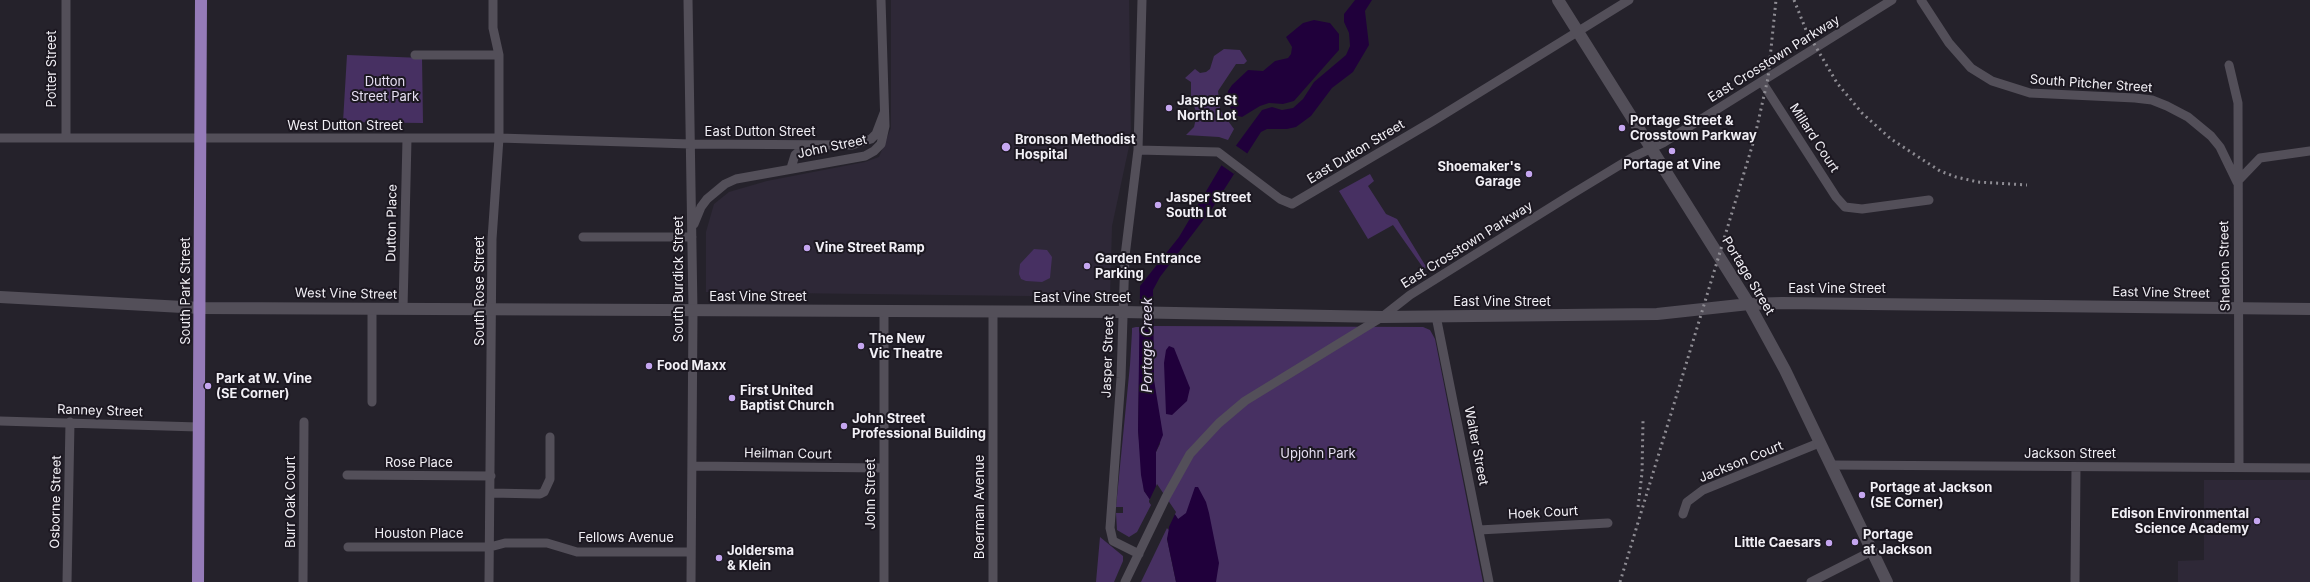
<!DOCTYPE html>
<html>
<head>
<meta charset="utf-8">
<style>
	body { margin:0 }
	canvas { display:block; background:#25222b }
</style>
</head>
<body>
<canvas width="2310" height="582"></canvas>
<script>
const g = document.querySelector('canvas').getContext('2d');
g.lineJoin = 'round';
function paint(path, color) { g.fillStyle = color; g.fill(path, 'evenodd'); }
const toPath = rows => new Path2D(rows.map(r => 'M' + r).join(''));
function strokePath(path, color, width, dash) { g.strokeStyle = color; g.lineWidth = width; g.lineCap = dash ? 'butt' : 'round'; g.setLineDash(dash || []); g.stroke(path); }
function write(font, color, halo, rows, align = 'center') {
  g.font = font + ' Inter,sans-serif'; g.lineWidth = 4; g.setLineDash([]); g.textBaseline = 'middle'; g.strokeStyle = halo; g.fillStyle = color; for (const [text, x, y, turn = 0] of rows) {
    g.save(); g.translate(x, y); g.rotate((+turn || 0) * Math.PI / 180); g.textAlign = isNaN(turn) ? turn : align; if (halo) g.strokeText(text, 0, 0); g.fillText(text, 0, 0); g.restore();
  }
}
paint(toPath([
	[891,0,1129,0,1131,137,1112,226,1110,297,706,292,706,232,714,204,729,192,767,181,865,162,879,157,891,128],
	[2204,480,2310,480,2310,582,2178,582,2178,561,2204,560]
]), '#2e2837');
paint(toPath([
	[1224,49,1240,50,1247,61,1244,64,1236,64,1218,91,1220,110,1234,129,1228,140,1219,137,1186,135,1194,127,1197,114,1191,98,1191,82,1185,78,1195,69,1200,73,1206,72,1210,69,1214,56],
	[347,55,422,58,423,123,343,122],
	[1370,174,1374,181,1368,186,1386,214,1397,219,1425,265,1431,262,1432,264,1424,269,1393,225,1368,239,1339,191],
	[1034,249,1047,250,1052,257,1050,278,1042,282,1026,281,1021,279,1019,274,1020,264],
	[1153,326,1423,327,1430,330,1435,339,1483,582,1190,582,1178,519,1156,486,1156,452,1160,444,1161,424,1155,400,1154,380],
	[1136,327,1140,327,1138,430,1144,491,1150,499,1149,502,1151,505,1137,532,1129,537,1117,530,1116,513,1123,513,1123,507,1116,507,1130,365,1132,332,1132,328],
	[1167,528,1170,531,1167,539,1176,582,1141,582],
	[1100,537,1123,556,1123,561,1114,582,1096,582]
]), '#473062');
paint(toPath([
	[1355,0,1372,0,1365,11,1369,45,1353,72,1332,88,1311,116,1296,127,1287,129,1267,129,1261,132,1211,210,1160,277,1153,290,1154,380,1163,435,1156,452,1156,486,1178,519,1186,513,1195,487,1198,487,1206,502,1209,513,1219,563,1216,582,1176,582,1167,539,1169,528,1144,491,1141,475,1138,430,1140,286,1179,237,1221,166,1262,110,1272,107,1282,110,1293,108,1303,99,1314,82,1346,55,1350,46,1349,33,1344,22,1344,14],
	[1314,20,1330,23,1339,34,1339,50,1331,59,1294,101,1283,104,1269,103,1260,106,1242,117,1234,115,1227,101,1228,91,1232,85,1248,70,1263,71,1275,61,1288,58,1291,54,1292,47,1286,37,1303,23],
	[1169,346,1174,348,1190,388,1187,401,1172,415,1166,414,1164,363,1166,350]
]), '#20003b');
paint(toPath([
	[1235,145,1248,154,1234,174,1221,165],
	[1139,299,1153,299,1153,327,1139,327],
	[1157,484,1176,512,1168,529,1149,501]
]), '#25222b');
strokePath(toPath([
	[688,0,693,311,691,582],
	[1921,0,1949,43,1971,68,1992,81,2030,93,2135,98,2152,100,2167,106,2188,117,2211,136,2220,147,2237,182,2260,158,2310,151],
	[415,55,499,55],
	[2229,65,2238,103,2239,467],
	[1762,82,1836,197,1845,207,1862,209,1929,200],
	[0,138,499,138,690,144,852,145,871,139,876,134,884,113],
	[66,138,66,0],
	[1138,150,1218,152,1280,199,1292,204,1433,121,1629,0],
	[791,168,795,155,802,149,809,146],
	[694,224,701,207,707,199,725,184,736,179,865,156,874,151,881,144,885,126,881,0],
	[583,237,692,237],
	[403,308,407,139],
	[993,311,993,582],
	[1436,316,1489,582],
	[372,402,372,308],
	[0,421,198,427],
	[1830,465,2310,468],
	[692,466,884,468],
	[347,475,491,476],
	[491,493,540,494,544,492,550,479,550,437],
	[1683,514,1687,502,1703,490,1819,443],
	[1479,530,1608,523],
	[348,547,490,547,505,543,547,543,577,552,691,552],
	[1139,554,1113,541,1110,528,1121,378,1125,256,1138,150,1142,0],
	[67,582,70,422],
	[303,582,304,422],
	[489,582,492,239,499,138,499,55,493,28,493,0],
	[884,582,884,311],
	[1125,582,1166,497,1190,454,1219,423,1245,401,1382,317,1410,295,1572,194,1633,157,1663,143,1892,0],
	[1811,582,1872,551],
	[2075,582,2076,467]
]), '#534f59', 9);
strokePath(toPath([
	[1558,0,1749,304,1785,370,1887,582],
	[0,297,201,308,1123,312,1382,317,1657,314,1749,304,1782,303,2310,309]
]), '#534f59', 12);
strokePath(toPath([
	[198,582,201,0]
]), '#957bb8', 12);
strokePath(toPath([
	[1794,0,1806,30,1837,83,1862,113,1891,139,1940,171,1956,177,1978,182,2027,185],
	[1638,507,1642,473,1643,421],
	[1620,582,1754,140,1768,78,1776,0]
]), '#8e8c93', 3, [2, 4]);
for (const [x, y, r, color] of [
	[1169,108,4,"#c5a6f0"],
	[1622,128,4,"#c5a6f0"],
	[1006,147,5,"#c5a6f0"],
	[1672,151,4,"#c5a6f0"],
	[1529,174,4,"#c5a6f0"],
	[1158,205,4,"#c5a6f0"],
	[807,248,4,"#c5a6f0"],
	[1087,266,4,"#c5a6f0"],
	[861,346,4,"#c5a6f0"],
	[649,366,4,"#c5a6f0"],
	[208,386,4,"#c5a6f0"],
	[732,398,4,"#c5a6f0"],
	[844,426,4,"#c5a6f0"],
	[1862,495,4,"#c5a6f0"],
	[2257,521,4,"#c5a6f0"],
	[1855,542,4,"#c5a6f0"],
	[1829,543,4,"#c5a6f0"],
	[719,558,4,"#c5a6f0"]
]) { const dot = new Path2D(); dot.arc(x, y, r, 0, 2 * Math.PI); g.fillStyle = color; g.fill(dot); strokePath(dot, '#1c1821', 1.5); }
write('13px', '#f1eff5', '#1c1821', [
	["East Crosstown Parkway",1774,59,-32],
	["Potter Street",52,69,-90],
	["South Pitcher Street",2091,84,4],
	["West Dutton Street",345,126],
	["East Dutton Street",760,132],
	["Millard Court",1814,138,57],
	["John Street",832,147,-12],
	["East Dutton Street",1356,152,-31],
	["Dutton Place",392,223,-89],
	["East Crosstown Parkway",1467,245,-32],
	["Sheldon Street",2225,266,-91],
	["Portage Street",1748,276,59],
	["South Burdick Street",679,279,-90],
	["East Vine Street",1837,289],
	["South Park Street",186,291,-90],
	["South Rose Street",480,291,-90],
	["East Vine Street",2161,293,1],
	["West Vine Street",346,294,1],
	["East Vine Street",758,297],
	["East Vine Street",1082,298],
	["East Vine Street",1502,302],
	["Jasper Street",1108,357,-88],
	["Ranney Street",100,411,2],
	["Walter Street",1476,446,79],
	["Heilman Court",788,454,1],
	["Jackson Street",2070,454],
	["Jackson Court",1741,462,-22],
	["Rose Place",419,463],
	["John Street",871,494,-90],
	["Osborne Street",56,502,-89],
	["Burr Oak Court",291,502,-90],
	["Boerman Avenue",980,507,-90],
	["Hoek Court",1543,513,-3],
	["Houston Place",419,534],
	["Fellows Avenue",626,538]
]);
write('13px', '#e6dff2', '#1c1821', [
	["Dutton",385,82],
	["Street Park",385,97],
	["Upjohn Park",1318,454]
]);
write('bold 13px', '#f1eff5', '#1c1821', [
	["Jasper St",1177,101],
	["North Lot",1177,116],
	["Portage Street &",1630,121],
	["Crosstown Parkway",1630,136],
	["Bronson Methodist",1015,140],
	["Hospital",1015,155],
	["Portage at Vine",1672,165,"center"],
	["Shoemaker's",1521,167,"right"],
	["Garage",1521,182,"right"],
	["Jasper Street",1166,198],
	["South Lot",1166,213],
	["Vine Street Ramp",815,248],
	["Garden Entrance",1095,259],
	["Parking",1095,274],
	["The New",869,339],
	["Vic Theatre",869,354],
	["Food Maxx",657,366],
	["Park at W. Vine",216,379],
	["(SE Corner)",216,394],
	["First United",740,391],
	["Baptist Church",740,406],
	["John Street",852,419],
	["Professional Building",852,434],
	["Portage at Jackson",1870,488],
	["(SE Corner)",1870,503],
	["Edison Environmental",2249,514,"right"],
	["Science Academy",2249,529,"right"],
	["Portage",1863,535],
	["at Jackson",1863,550],
	["Little Caesars",1821,543,"right"],
	["Joldersma",727,551],
	["& Klein",727,566]
], 'left');
write('italic 14px', '#e6def1', '#1c1821', [
	["Portage Creek",1148,345,-90]
]);
</script>
</body>
</html>
